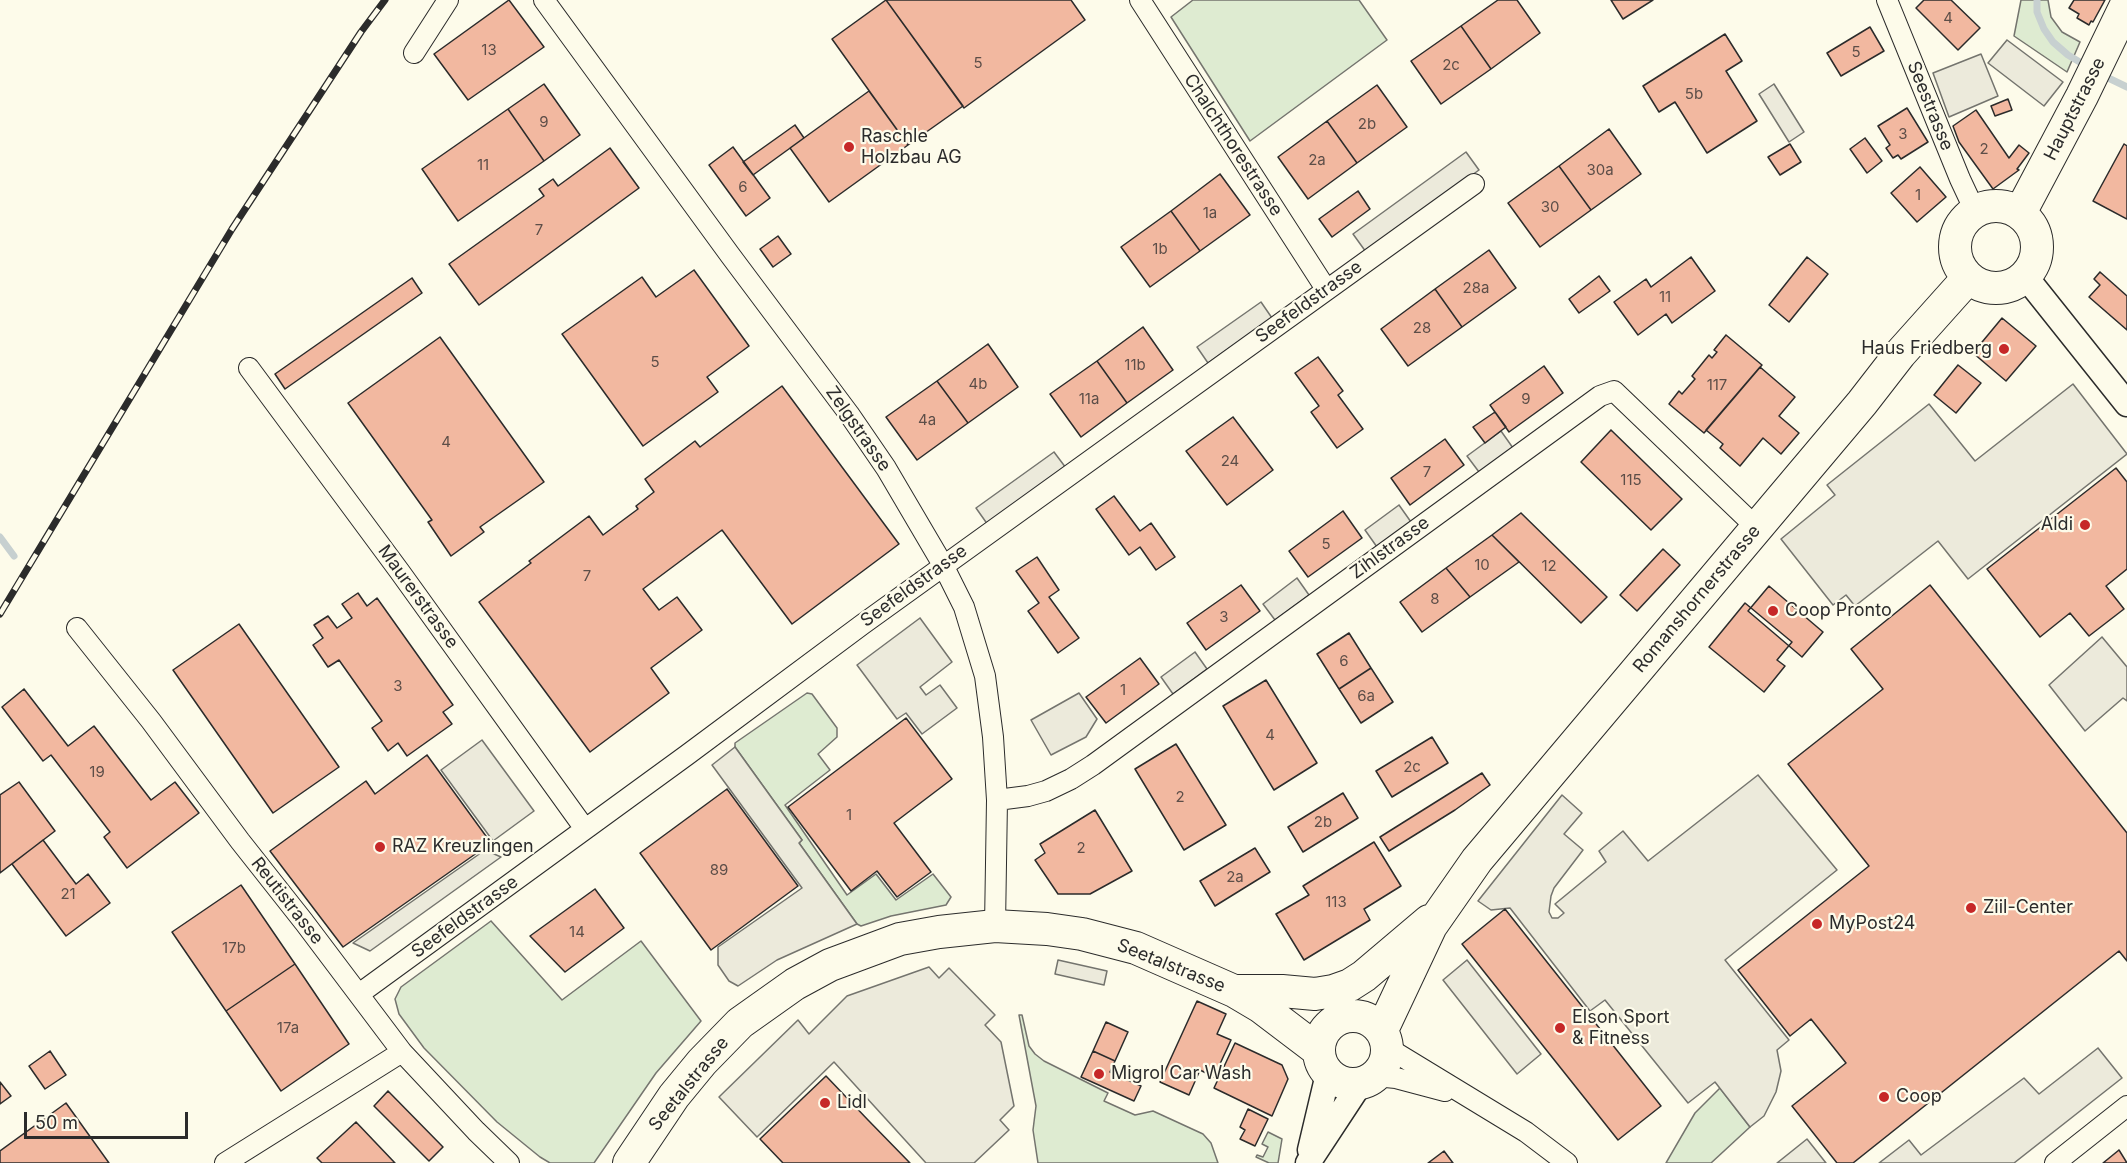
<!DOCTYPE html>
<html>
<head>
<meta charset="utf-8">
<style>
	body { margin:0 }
	#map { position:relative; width:2127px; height:1163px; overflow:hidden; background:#fdfbea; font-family:Inter,sans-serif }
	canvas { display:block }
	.scale { position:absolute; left:24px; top:1112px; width:164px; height:27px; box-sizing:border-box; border:3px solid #2b2b2b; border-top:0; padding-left:8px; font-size:18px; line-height:21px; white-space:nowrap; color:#2b2b2b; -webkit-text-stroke:4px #fdfbea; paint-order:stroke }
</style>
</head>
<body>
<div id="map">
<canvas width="2127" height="1163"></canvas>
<div class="scale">50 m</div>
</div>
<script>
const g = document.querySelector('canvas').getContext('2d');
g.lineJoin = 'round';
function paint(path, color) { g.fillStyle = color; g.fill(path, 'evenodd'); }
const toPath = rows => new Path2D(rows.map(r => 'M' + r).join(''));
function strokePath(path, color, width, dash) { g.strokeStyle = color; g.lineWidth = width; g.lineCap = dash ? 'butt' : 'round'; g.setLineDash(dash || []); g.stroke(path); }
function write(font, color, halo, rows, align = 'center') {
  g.font = font + ' Inter,sans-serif'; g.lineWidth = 4.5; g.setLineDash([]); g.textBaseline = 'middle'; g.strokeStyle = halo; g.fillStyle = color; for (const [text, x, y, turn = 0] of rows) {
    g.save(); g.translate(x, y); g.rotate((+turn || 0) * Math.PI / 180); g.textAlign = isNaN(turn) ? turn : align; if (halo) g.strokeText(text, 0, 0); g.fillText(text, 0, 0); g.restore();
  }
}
const green = toPath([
	[1193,0,1359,0,1387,40,1250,141,1171,17,1193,0],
	[2021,0,2048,0,2051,17,2062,32,2080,42,2067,72,2014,36,2021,0],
	[807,693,812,694,837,728,837,737,818,754,830,770,785,805,847,895,876,874,896,900,933,874,951,897,946,905,891,916,861,926,857,924,799,843,802,840,735,747,735,743,807,693],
	[491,921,562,1000,641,941,701,1021,656,1073,594,1163,550,1163,540,1157,497,1122,424,1048,399,1014,395,999,401,987,491,921],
	[1019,1015,1022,1015,1029,1046,1035,1054,1044,1061,1108,1093,1104,1101,1135,1115,1153,1111,1203,1134,1211,1143,1218,1163,1038,1163,1033,1130,1036,1106,1019,1015],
	[1720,1088,1750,1127,1711,1163,1666,1163,1695,1113,1720,1088],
	[1268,1132,1282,1139,1278,1163,1269,1163,1256,1157,1257,1155,1263,1157,1268,1147,1262,1144,1268,1132]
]);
paint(green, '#deebd1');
strokePath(green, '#74746e', 1.5);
const parking = toPath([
	[2007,40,2063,82,2044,106,1988,63,2007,40],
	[1981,54,1998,96,1949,117,1933,73,1981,54],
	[1774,84,1804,132,1789,142,1759,94,1774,84],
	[1466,152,1479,170,1366,252,1353,234,1466,152],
	[1261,302,1272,318,1208,363,1197,347,1261,302],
	[2073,384,2127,454,1968,579,1938,541,1855,606,1846,595,1833,605,1781,539,1835,495,1827,485,1929,404,1975,461,2073,384],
	[1501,431,1513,448,1479,472,1467,456,1501,431],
	[1054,452,1066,468,988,525,976,508,1054,452],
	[1399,505,1411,522,1377,547,1365,530,1399,505],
	[1297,578,1309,595,1275,620,1263,604,1297,578],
	[920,618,952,662,920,687,926,695,940,685,957,708,922,734,906,713,897,719,857,665,920,618],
	[2102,637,2127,667,2127,701,2123,698,2085,731,2049,685,2102,637],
	[1195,652,1207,669,1173,694,1161,677,1195,652],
	[1079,693,1097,719,1086,737,1051,755,1031,720,1079,693],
	[482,740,534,811,493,841,441,770,482,740],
	[735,747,802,840,799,843,857,924,777,960,738,986,729,981,718,965,718,947,802,888,712,765,735,747],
	[1758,775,1837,870,1725,960,1789,1040,1777,1050,1781,1071,1776,1092,1764,1116,1750,1127,1715,1082,1688,1103,1605,1000,1590,1011,1510,908,1491,910,1478,901,1562,795,1582,813,1564,834,1583,850,1554,888,1551,896,1549,912,1552,918,1558,918,1564,913,1555,904,1606,862,1599,851,1623,831,1648,861,1758,775],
	[485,850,501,857,370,951,353,943,485,850],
	[1058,960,1107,971,1104,985,1055,974,1058,960],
	[1467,960,1541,1054,1517,1074,1443,980,1467,960],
	[929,967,939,978,949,968,995,1015,985,1025,1001,1042,1014,1106,1000,1120,1009,1130,974,1163,926,1163,834,1062,757,1137,719,1097,798,1020,809,1034,847,996,929,967],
	[2098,1048,2122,1078,2014,1163,1879,1163,1909,1140,1921,1155,2024,1078,2039,1094,2098,1048],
	[1807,1139,1826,1163,1777,1163,1807,1139]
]);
paint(parking, '#eceadb');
strokePath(parking, '#74746e', 1.5);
strokePath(toPath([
	[2037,0,2037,12,2044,29,2053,42,2068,55,2088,67],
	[2100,74,2127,87],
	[0,537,14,556]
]), '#c7d0d0', 7);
const building = toPath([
	[509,0,544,47,468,100,434,54,509,0],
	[886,0,963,106,908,145,832,39,886,0],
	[886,0,1071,0,1085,20,964,108,886,0],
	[1498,0,1517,0,1540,33,1491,69,1461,26,1498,0],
	[1611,0,1653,0,1623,19,1611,0],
	[1924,0,1951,0,1980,28,1958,50,1916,8,1924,0],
	[2074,0,2105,0,2093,22,2091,21,2089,25,2077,18,2079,14,2069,8,2074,0],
	[1461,26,1491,69,1441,104,1411,61,1461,26],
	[1870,27,1884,51,1841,76,1827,53,1870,27],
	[1725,34,1742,61,1726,71,1757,121,1707,153,1675,102,1659,112,1643,86,1725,34],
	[544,84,580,135,544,161,508,109,544,84],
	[1377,85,1407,127,1357,163,1327,121,1377,85],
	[869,91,908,145,829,202,790,148,869,91],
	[2008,99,2012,110,1995,116,1991,106,2008,99],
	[1907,108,1928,142,1901,159,1898,155,1893,158,1886,148,1890,145,1878,126,1907,108],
	[508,109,544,161,458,221,422,169,508,109],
	[1976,110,2009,158,2019,145,2029,153,2017,169,2019,170,1993,189,1959,142,1953,126,1976,110],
	[1327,121,1357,163,1308,199,1278,157,1327,121],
	[795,125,804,138,753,175,743,162,795,125],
	[1609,129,1641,174,1591,210,1559,166,1609,129],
	[1865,138,1882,161,1867,173,1850,149,1865,138],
	[1790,144,1801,162,1780,175,1768,157,1790,144],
	[2124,144,2127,146,2127,219,2093,201,2124,144],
	[733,147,770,198,746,216,709,165,733,147],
	[610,148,639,188,479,305,449,264,544,196,539,189,553,179,558,186,610,148],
	[1559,166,1591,210,1540,247,1508,203,1559,166],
	[1920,167,1946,197,1917,222,1891,193,1920,167],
	[1220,174,1250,215,1200,251,1171,211,1220,174],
	[1358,191,1370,209,1332,237,1319,219,1358,191],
	[1171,211,1200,251,1150,287,1121,247,1171,211],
	[778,236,791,254,773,267,760,249,778,236],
	[1489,250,1516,288,1462,327,1435,289,1489,250],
	[1691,257,1715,291,1672,323,1666,314,1638,335,1614,302,1646,279,1651,287,1691,257],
	[1807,257,1828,274,1789,322,1769,305,1807,257],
	[694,270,749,346,707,377,718,392,643,446,562,334,642,277,656,297,694,270],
	[2100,272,2127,296,2127,330,2089,297,2100,285,2094,279,2100,272],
	[1599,276,1610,291,1579,313,1569,299,1599,276],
	[412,278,422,293,285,389,275,374,412,278],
	[1435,289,1462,327,1408,366,1381,329,1435,289],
	[2002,318,2036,346,2006,381,1973,353,2002,318],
	[1143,327,1173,370,1127,403,1097,361,1143,327],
	[1726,335,1762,365,1704,433,1669,404,1679,391,1682,394,1695,379,1692,376,1709,355,1712,358,1717,352,1714,350,1726,335],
	[440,337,544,482,480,527,484,532,451,556,428,522,432,520,348,403,440,337],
	[988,344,1018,387,968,423,937,381,988,344],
	[1318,357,1343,391,1338,395,1363,429,1337,448,1311,412,1319,406,1295,373,1318,357],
	[1097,361,1127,403,1081,437,1050,394,1097,361],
	[1958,365,1981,383,1956,413,1934,395,1958,365],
	[1544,366,1563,393,1509,432,1490,405,1544,366],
	[1760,367,1795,397,1779,416,1799,433,1781,454,1763,438,1740,466,1720,448,1723,444,1706,430,1760,367],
	[937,381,968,423,917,460,886,417,937,381],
	[782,386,899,544,792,624,722,530,643,589,659,610,677,597,702,630,651,668,669,693,590,752,479,602,531,563,529,561,589,516,603,535,638,509,636,506,654,492,645,479,695,441,700,447,782,386],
	[1495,412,1506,427,1485,443,1473,427,1495,412],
	[1233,417,1273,470,1227,505,1186,451,1233,417],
	[1611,430,1682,499,1651,530,1581,462,1611,430],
	[1445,439,1464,465,1410,505,1391,478,1445,439],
	[2116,468,2127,482,2127,569,2106,586,2124,609,2089,636,2070,613,2040,637,1987,569,2116,468],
	[1114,496,1140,531,1151,523,1175,557,1156,570,1140,547,1129,555,1096,509,1114,496],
	[1343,511,1362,538,1308,577,1289,551,1343,511],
	[1521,513,1607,597,1581,623,1492,535,1521,513],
	[1492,535,1519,562,1470,597,1446,568,1492,535],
	[1663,549,1680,565,1637,611,1620,595,1663,549],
	[1037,557,1059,590,1049,597,1079,638,1058,653,1028,611,1039,603,1016,571,1037,557],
	[1446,568,1470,597,1422,632,1400,602,1446,568],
	[1241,585,1260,611,1206,650,1187,623,1241,585],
	[1930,585,2127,833,2127,961,2119,951,1853,1163,1837,1163,1792,1106,1846,1063,1811,1019,1790,1036,1738,970,1869,866,1788,764,1883,689,1851,649,1930,585],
	[1769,586,1823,632,1802,657,1748,611,1769,586],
	[358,593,367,606,377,598,453,705,443,712,452,724,407,756,398,743,388,751,372,728,382,721,339,660,328,667,313,645,323,638,314,625,328,616,337,628,352,618,342,604,358,593],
	[1745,603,1792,642,1777,660,1785,666,1764,692,1709,647,1745,603],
	[239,624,339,767,273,813,173,670,239,624],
	[1349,633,1371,668,1339,689,1317,654,1349,633],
	[1140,658,1159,684,1106,723,1086,697,1140,658],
	[1371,668,1393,702,1361,723,1339,689,1371,668],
	[1266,680,1317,763,1274,790,1223,706,1266,680],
	[24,689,68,746,94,726,151,800,175,782,199,813,127,868,104,837,110,832,51,755,43,761,2,707,24,689],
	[906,718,952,779,894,823,931,872,897,897,877,871,851,891,788,807,906,718],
	[1432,737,1448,763,1392,797,1376,771,1432,737],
	[1176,744,1226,825,1184,850,1135,769,1176,744],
	[427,755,491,843,343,947,270,851,366,781,375,794,427,755],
	[1482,773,1490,785,1455,810,1389,851,1380,837,1482,773],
	[19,782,55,831,0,873,0,795,19,782],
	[727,789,798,886,711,950,640,853,727,789],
	[1343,793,1358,818,1303,852,1288,827,1343,793],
	[1095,810,1132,871,1090,894,1058,894,1035,860,1045,853,1040,844,1095,810],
	[43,840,76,884,88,874,110,903,66,936,12,864,43,840],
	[1374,842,1401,886,1364,909,1370,920,1304,960,1276,914,1309,895,1303,886,1374,842],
	[1255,848,1270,872,1215,906,1200,881,1255,848],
	[241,885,295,964,226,1011,172,932,241,885],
	[595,889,624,928,565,972,530,936,595,889],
	[1505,909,1661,1106,1618,1140,1462,944,1505,909],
	[295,964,349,1044,281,1091,226,1011,295,964],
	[1197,1001,1226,1014,1217,1034,1231,1040,1214,1077,1200,1070,1189,1095,1160,1082,1197,1001],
	[1106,1022,1128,1032,1115,1061,1093,1051,1106,1022],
	[1235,1043,1282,1065,1288,1079,1272,1116,1214,1088,1235,1043],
	[50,1051,66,1075,45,1089,29,1066,50,1051],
	[1093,1051,1115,1061,1110,1072,1141,1086,1134,1101,1081,1077,1093,1051],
	[826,1076,868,1120,910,1163,783,1163,760,1139,826,1076],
	[0,1082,11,1096,0,1104,0,1082],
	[388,1091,443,1147,429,1161,374,1106,388,1091],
	[66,1103,109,1163,0,1163,0,1151,66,1103],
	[1248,1109,1268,1119,1255,1146,1240,1139,1245,1130,1240,1127,1248,1109],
	[356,1122,395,1163,322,1163,317,1158,356,1122],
	[2119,1150,2127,1163,2103,1163,2119,1150],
	[1444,1151,1453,1163,1428,1163,1444,1151]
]);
paint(building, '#f2b8a0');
strokePath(building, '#2b2b2b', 1.5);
const minor = toPath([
	[544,0,730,255,849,414,886,468,943,565,964,607,985,676,993,737,997,800,995,926],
	[1140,0,1326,289],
	[1887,0,1960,179,1975,211],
	[414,53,448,0],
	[249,368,400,572,585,829],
	[77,628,151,721,240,841,304,922,402,1052,476,1131,509,1163],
	[997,800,1028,796,1046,791,1071,779,1093,765,1600,396,1614,391,1757,528],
	[359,994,687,755,863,624,1474,184],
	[1388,1048,1526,1132,1567,1163],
	[1375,1076,1396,1078,1445,1091],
	[225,1163,402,1052],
	[2055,1163,2127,1106]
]);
const tertiary = toPath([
	[2025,276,2127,404],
	[1310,1150,1328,1074],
	[1308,1163,1360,1084]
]);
const primary = toPath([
	'1955 247a41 41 0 1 1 82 0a41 41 0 1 1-82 0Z',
	[2020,213,2082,96,2127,3],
	[1234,991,1282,991,1315,994,1333,991,1350,985,1364,976,1429,921],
	'1319 1050a34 34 0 1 1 68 0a34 34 0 1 1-68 0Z',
	[1382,1030,1431,926,1477,860,1862,403,1900,354,1968,278],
	[629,1163,674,1096,702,1062,740,1023,795,984,830,965,900,939,939,932,995,926,1047,929,1082,934,1136,948,1234,991,1261,1007,1319,1051]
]);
strokePath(minor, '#2b2b2b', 22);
strokePath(tertiary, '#2b2b2b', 27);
strokePath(primary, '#2b2b2b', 34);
strokePath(minor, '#fdfbea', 20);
strokePath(tertiary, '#fdfbea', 24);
strokePath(primary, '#fdfbea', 32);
const rail = toPath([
	[0,614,232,229,361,32,385,0]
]);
strokePath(rail, '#2b2b2b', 7);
strokePath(rail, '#fdfbea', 4.5, [14]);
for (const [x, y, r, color] of [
	[849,147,6,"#c62828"],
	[2004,349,6,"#c62828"],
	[2085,525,6,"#c62828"],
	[1773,611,6,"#c62828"],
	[380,847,6,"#c62828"],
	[1971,908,6,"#c62828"],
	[1817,924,6,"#c62828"],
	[1560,1028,6,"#c62828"],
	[1099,1074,6,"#c62828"],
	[1884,1097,6,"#c62828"],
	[825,1103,6,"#c62828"]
]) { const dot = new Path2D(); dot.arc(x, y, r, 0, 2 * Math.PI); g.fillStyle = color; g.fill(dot); strokePath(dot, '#fdfbea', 2); }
write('15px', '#5d4e48', null, [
	["4",1948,18],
	["13",489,50],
	["5",1856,52],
	["5",978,63],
	["2c",1451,65],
	["5b",1694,94],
	["9",544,122],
	["2b",1367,124],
	["3",1903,134],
	["2",1984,149],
	["2a",1317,160],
	["11",483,165],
	["30a",1600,170],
	["6",743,187],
	["1",1918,195],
	["30",1550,207],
	["1a",1210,213],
	["7",539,230],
	["1b",1160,249],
	["28a",1476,288],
	["11",1665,297],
	["28",1422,328],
	["5",655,362],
	["11b",1135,365],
	["4b",978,384],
	["117",1717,385],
	["11a",1089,399],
	["9",1526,399],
	["4a",927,420],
	["4",446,442],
	["24",1230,461],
	["7",1427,472],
	["115",1631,480],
	["5",1326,544],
	["10",1482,565],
	["12",1549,566],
	["7",587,576],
	["8",1435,599],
	["3",1224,617],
	["6",1344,661],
	["3",398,686],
	["1",1123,690],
	["6a",1366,696],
	["4",1270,735],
	["2c",1412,767],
	["19",97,772],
	["2",1180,797],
	["1",849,815],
	["2b",1323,822],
	["2",1081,848],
	["89",719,870],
	["2a",1235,877],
	["21",68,894],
	["113",1336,902],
	["14",577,932],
	["17b",234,948],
	["17a",288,1028]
]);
write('18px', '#2b2b2b', '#fdfbea', [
	["Seestrasse",1930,106,68],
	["Hauptstrasse",2075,109,-63],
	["Chalchthorestrasse",1233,145,57],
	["Seefeldstrasse",1309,302,-36],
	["Zelgstrasse",858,429,55],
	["Zihlstrasse",1390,548,-36],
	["Seefeldstrasse",914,586,-36],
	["Maurerstrasse",418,597,54],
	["Romanshornerstrasse",1697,599,-50],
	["Reutistrasse",287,901,52],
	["Seefeldstrasse",465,917,-36],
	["Seetalstrasse",1171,966,22],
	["Seetalstrasse",689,1084,-51]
]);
write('18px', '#2b2b2b', '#fdfbea', [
	["Raschle",861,137],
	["Holzbau AG",861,158],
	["Haus Friedberg",1992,349,"right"],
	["Aldi",2073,525,"right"],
	["Coop Pronto",1785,611],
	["RAZ Kreuzlingen",392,847],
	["Ziil-Center",1983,908],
	["MyPost24",1829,924],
	["Elson Sport",1572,1018],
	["& Fitness",1572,1039],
	["Migrol Car Wash",1111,1074],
	["Coop",1896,1097],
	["Lidl",837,1103]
], 'left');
</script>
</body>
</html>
